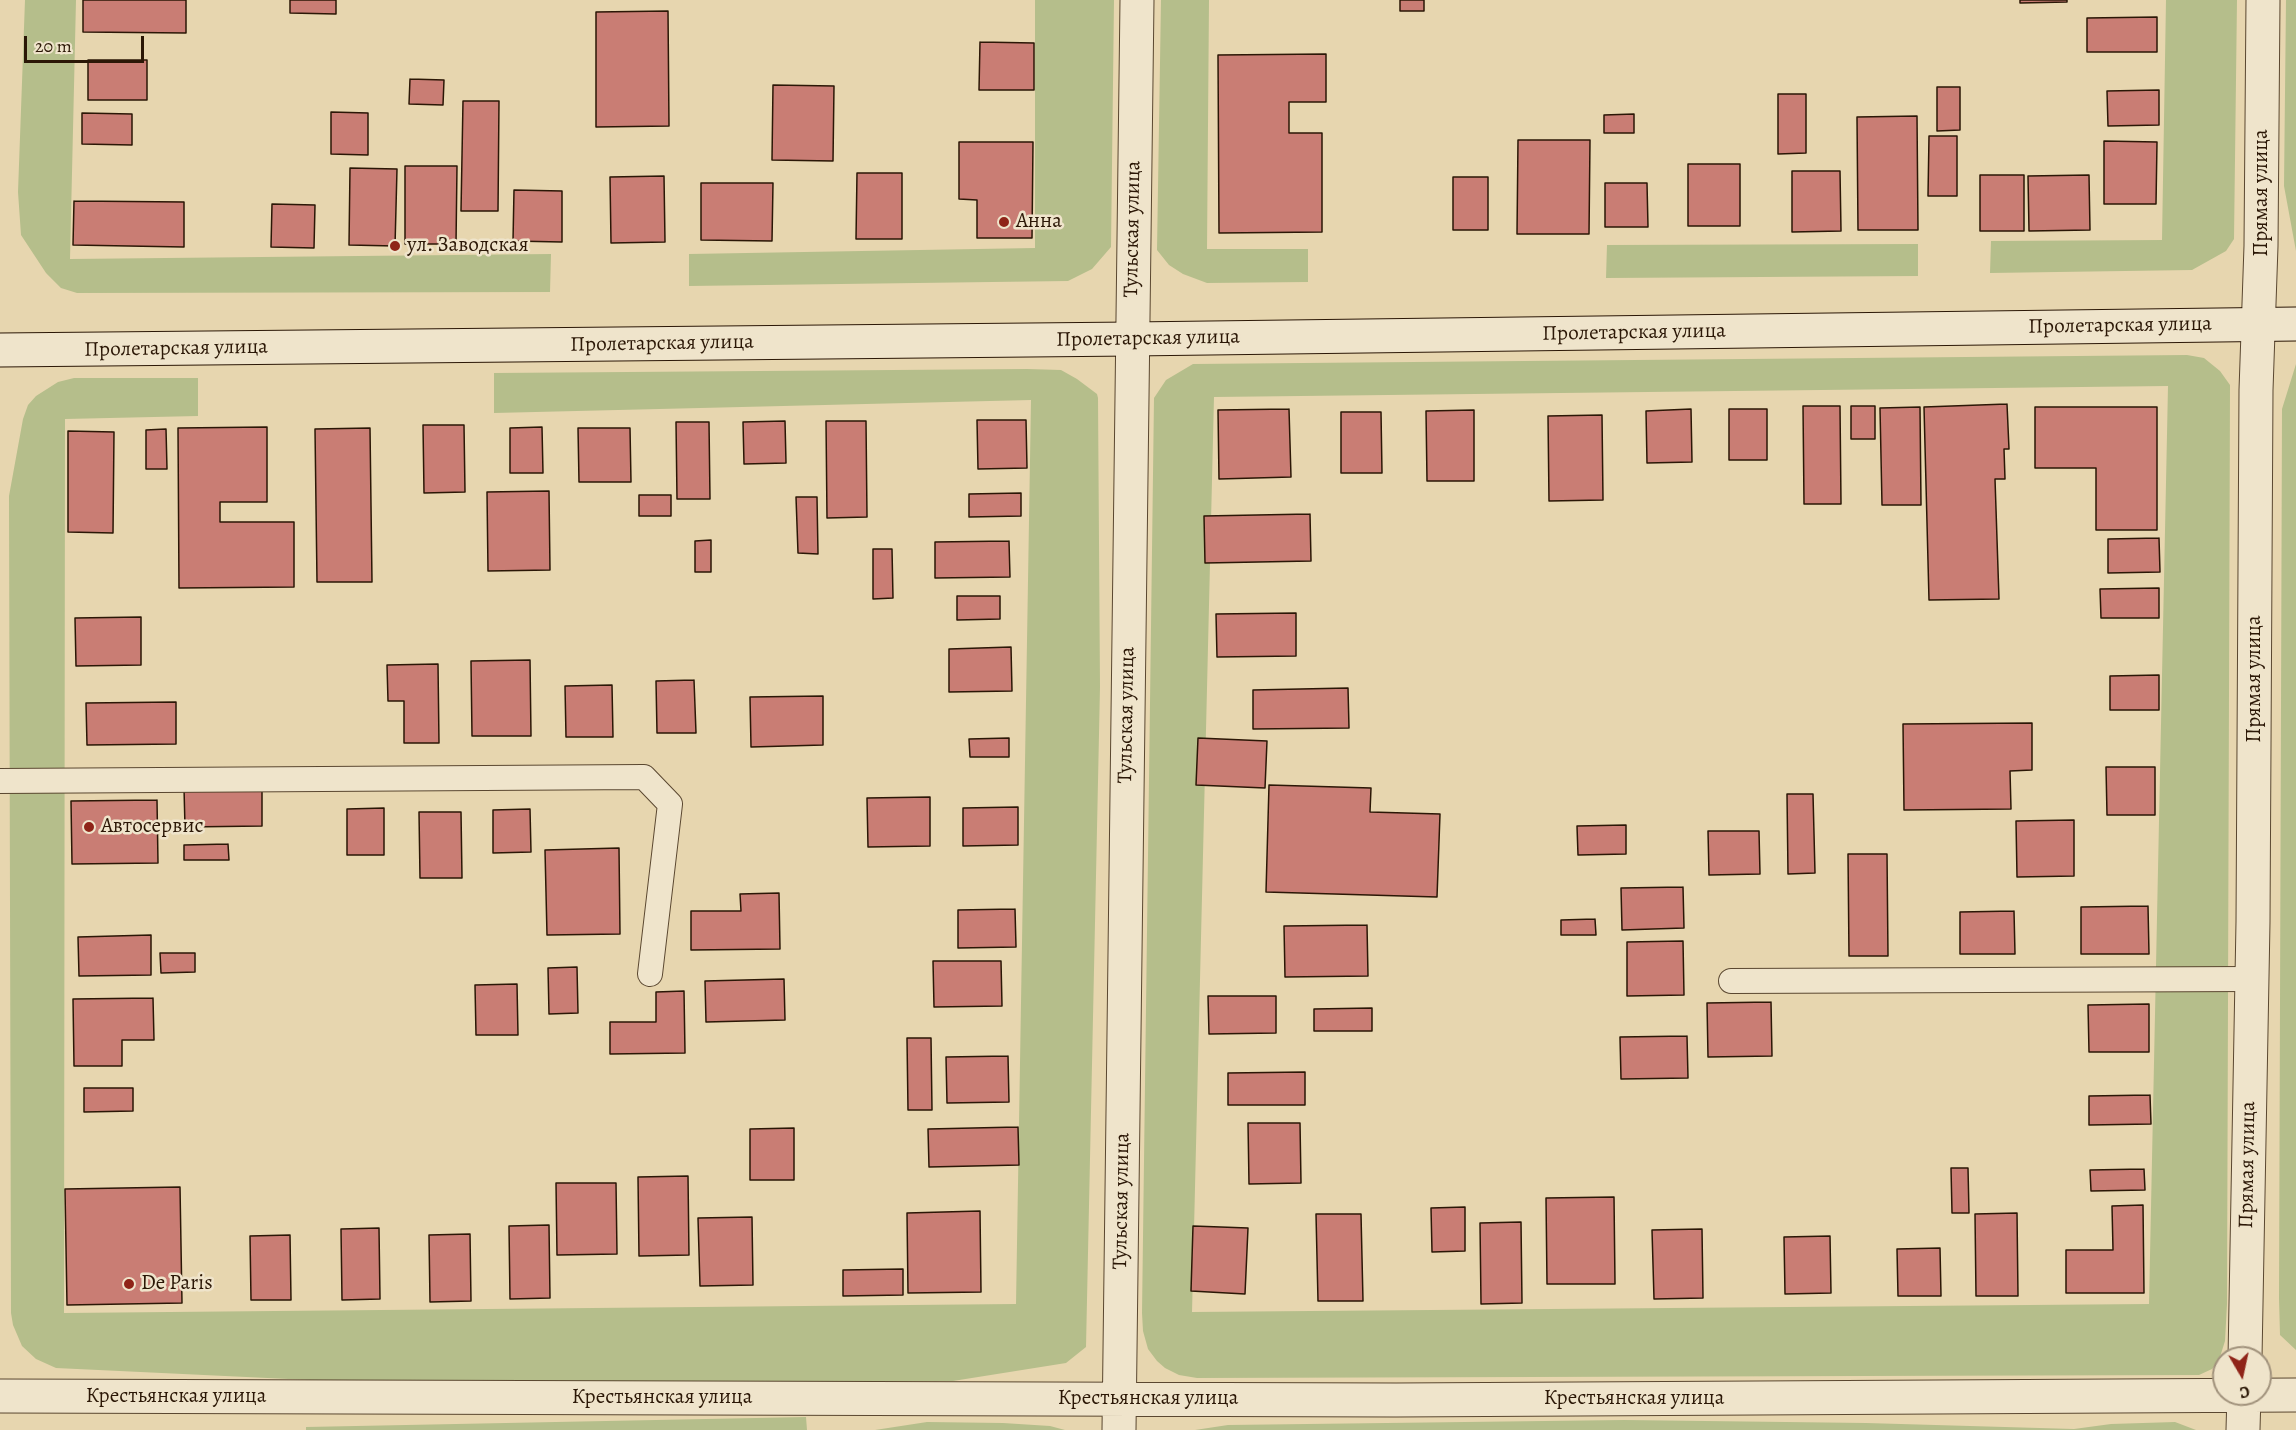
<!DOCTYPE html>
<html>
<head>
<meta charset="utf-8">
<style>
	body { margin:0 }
	#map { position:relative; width:2296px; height:1430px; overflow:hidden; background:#e7d6af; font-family:Alegreya,serif }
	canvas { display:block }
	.north { position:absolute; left:2212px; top:1346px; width:60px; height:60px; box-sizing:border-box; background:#efe4cb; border:2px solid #a1927c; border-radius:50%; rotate:171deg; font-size:16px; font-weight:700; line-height:24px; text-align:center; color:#2b1706 }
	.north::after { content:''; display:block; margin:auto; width:21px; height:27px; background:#8f2418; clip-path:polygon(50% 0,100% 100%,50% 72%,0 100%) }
	.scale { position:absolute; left:24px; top:36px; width:120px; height:27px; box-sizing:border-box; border:3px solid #2b1706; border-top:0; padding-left:8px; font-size:18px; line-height:21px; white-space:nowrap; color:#2b1706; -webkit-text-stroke:4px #efe4cb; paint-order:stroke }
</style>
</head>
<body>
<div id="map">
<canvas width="2296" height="1430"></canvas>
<div class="north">С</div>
<div class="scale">20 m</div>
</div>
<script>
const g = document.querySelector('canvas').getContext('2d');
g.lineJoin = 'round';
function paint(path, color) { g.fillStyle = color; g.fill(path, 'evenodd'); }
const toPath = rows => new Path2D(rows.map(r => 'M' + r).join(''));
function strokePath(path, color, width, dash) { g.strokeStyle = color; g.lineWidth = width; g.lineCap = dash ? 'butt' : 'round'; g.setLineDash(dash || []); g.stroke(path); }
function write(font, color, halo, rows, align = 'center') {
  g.font = font + ' Alegreya,serif'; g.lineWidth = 5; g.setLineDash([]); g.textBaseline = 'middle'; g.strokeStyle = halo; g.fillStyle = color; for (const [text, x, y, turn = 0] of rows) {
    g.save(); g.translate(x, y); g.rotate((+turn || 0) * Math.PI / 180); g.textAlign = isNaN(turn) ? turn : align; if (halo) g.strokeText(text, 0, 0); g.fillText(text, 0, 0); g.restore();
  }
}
paint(toPath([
	[25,0,76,0,70,259,551,254,550,292,77,293,61,288,46,273,21,235,18,192],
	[1035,0,1114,0,1111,247,1092,269,1068,281,689,286,689,254,1035,248],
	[1161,0,1209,0,1207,249,1308,249,1308,282,1207,283,1183,274,1169,265,1157,250],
	[2166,0,2237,0,2234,239,2226,251,2192,270,1990,273,1991,241,2162,240],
	[2286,0,2296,0,2296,251,2284,186],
	[1918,244,1918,276,1606,278,1607,245],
	[2187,355,2204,358,2220,371,2230,385,2227,1304,2225,1341,2219,1360,2212,1369,2199,1375,1197,1378,1179,1375,1165,1368,1157,1361,1148,1349,1143,1331,1142,1313,1154,398,1166,380,1193,364],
	[2168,386,2149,1304,1192,1312,1214,397],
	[2296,364,2296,1350,2280,1335,2279,1298,2282,409],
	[1027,369,1061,370,1077,379,1097,394,1098,398,1100,687,1086,1347,1066,1363,953,1381,352,1382,56,1368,36,1359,22,1346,13,1325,11,1313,9,496,23,419,28,405,36,396,58,382,74,378,198,378,198,416,65,419,64,1313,1016,1304,1031,400,494,413,494,373],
	[806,1417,807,1430,306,1430,306,1427],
	[1624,1420,1866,1423,2074,1429,2111,1424,2175,1422,2196,1430,1195,1430,1228,1425],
	[927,1422,1003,1423,1050,1426,1065,1430,875,1430]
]), '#b5be8b');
const building = toPath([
	[83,0,186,0,186,33,83,32,83,0],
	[290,0,336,0,336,14,290,13,290,0],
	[1400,0,1424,0,1424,11,1400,11,1400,0],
	[2020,0,2067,0,2067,2,2020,3,2020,0],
	[668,11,669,126,596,127,596,12,668,11],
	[2157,17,2157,52,2087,52,2087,18,2157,17],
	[980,42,1034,43,1034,90,979,90,980,42],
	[1326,54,1326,102,1289,102,1289,133,1322,133,1322,232,1219,233,1218,55,1326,54],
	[88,60,147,60,147,100,88,100,88,60],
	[410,79,444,80,443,105,409,104,410,79],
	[773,85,834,86,833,161,772,160,773,85],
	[1937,87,1960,87,1960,130,1937,131,1937,87],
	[2159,90,2159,125,2108,126,2107,91,2159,90],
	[1778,94,1806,94,1806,153,1778,154,1778,94],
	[463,101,499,101,498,211,461,211,463,101],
	[331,112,368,113,368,155,331,154,331,112],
	[82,113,132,114,132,145,82,144,82,113],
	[1634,114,1634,133,1604,133,1604,115,1634,114],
	[1917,116,1918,230,1858,230,1857,117,1917,116],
	[1929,136,1957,136,1957,196,1928,196,1929,136],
	[1518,140,1590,140,1589,234,1517,234,1518,140],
	[2104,141,2157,142,2156,204,2104,204,2104,141],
	[959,142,1033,142,1032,238,977,238,977,200,959,199,959,142],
	[1688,164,1740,164,1740,226,1688,226,1688,164],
	[405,166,457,166,456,244,405,244,405,166],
	[350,168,397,169,395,246,349,245,350,168],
	[1792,171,1840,171,1841,231,1792,232,1792,171],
	[857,173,902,173,902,239,856,239,857,173],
	[1980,175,2024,175,2024,231,1980,231,1980,175],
	[2089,175,2090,230,2029,231,2028,176,2089,175],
	[664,176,665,242,611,243,610,177,664,176],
	[1453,177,1488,177,1488,230,1453,230,1453,177],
	[701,183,773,183,772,241,701,240,701,183],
	[1605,183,1647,183,1648,227,1605,227,1605,183],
	[514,190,562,191,562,242,513,241,514,190],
	[74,201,184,202,184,247,73,245,74,201],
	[272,204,315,205,314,248,271,247,272,204],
	[2007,404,2009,449,2004,449,2005,479,1995,479,1999,599,1929,600,1924,407,2007,404],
	[1803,406,1840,406,1841,504,1804,504,1803,406],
	[1851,406,1875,406,1875,439,1851,439,1851,406],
	[1920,407,1921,505,1882,505,1880,408,1920,407],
	[2035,407,2157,407,2157,530,2096,530,2096,468,2035,468,2035,407],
	[1289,409,1291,477,1219,479,1218,410,1289,409],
	[1691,409,1692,462,1647,463,1646,411,1691,409],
	[1729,409,1767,409,1767,460,1729,460,1729,409],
	[1474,410,1474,481,1427,481,1426,411,1474,410],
	[1341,412,1381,412,1382,473,1341,473,1341,412],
	[1602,415,1603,500,1549,501,1548,416,1602,415],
	[977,420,1026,420,1027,468,978,469,977,420],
	[785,421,786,463,744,464,743,422,785,421],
	[826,421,866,421,867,517,827,518,826,421],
	[676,422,709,422,710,499,677,499,676,422],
	[423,425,464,425,465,492,424,493,423,425],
	[267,427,267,502,220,502,220,522,294,522,294,587,179,588,178,428,267,427],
	[542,427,543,473,510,473,510,428,542,427],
	[370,428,372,582,317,582,315,429,370,428],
	[578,428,630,428,631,482,579,482,578,428],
	[166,429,167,469,146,469,146,430,166,429],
	[68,431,114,432,113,533,68,532,68,431],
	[549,491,550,570,488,571,487,492,549,491],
	[1021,493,1021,516,969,517,969,494,1021,493],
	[639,495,671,495,671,516,639,516,639,495],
	[796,497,817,497,818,554,798,553,796,497],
	[1310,514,1311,561,1205,563,1204,516,1310,514],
	[2159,538,2160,572,2108,573,2108,539,2159,538],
	[711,540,711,572,695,572,695,541,711,540],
	[1009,541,1010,577,935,578,935,542,1009,541],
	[873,549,892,549,893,598,873,599,873,549],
	[2159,588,2159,618,2101,618,2100,589,2159,588],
	[957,596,1000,596,1000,619,957,620,957,596],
	[1296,613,1296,656,1217,657,1216,614,1296,613],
	[141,617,141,665,76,666,75,618,141,617],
	[1011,647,1012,691,949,692,949,649,1011,647],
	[530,660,531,736,472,736,471,661,530,660],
	[438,664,439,743,404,743,404,701,388,701,387,665,438,664],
	[2159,675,2159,710,2110,710,2110,676,2159,675],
	[694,680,696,733,657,733,656,681,694,680],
	[612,685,613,737,566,737,565,686,612,685],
	[1348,688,1349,728,1253,729,1253,690,1348,688],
	[823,696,823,745,751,747,750,697,823,696],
	[176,702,176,744,87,745,86,703,176,702],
	[2032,723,2032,770,2010,771,2011,809,1904,810,1903,724,2032,723],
	[1009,738,1009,757,970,757,969,739,1009,738],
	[1198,738,1267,741,1265,788,1196,785,1198,738],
	[2106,767,2155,767,2155,815,2107,815,2106,767],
	[1269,785,1371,788,1370,812,1440,814,1437,897,1266,892,1269,785],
	[262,786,262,826,185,827,184,788,262,786],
	[1787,794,1813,794,1815,873,1788,874,1787,794],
	[930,797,930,846,868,847,867,798,930,797],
	[157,800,158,863,72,864,71,801,157,800],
	[1018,807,1018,845,963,846,963,808,1018,807],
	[384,808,384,855,347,855,347,809,384,808],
	[530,809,531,852,493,853,493,810,530,809],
	[419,812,461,812,462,878,420,878,419,812],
	[2074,820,2074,876,2017,877,2016,821,2074,820],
	[1626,825,1626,854,1578,855,1577,826,1626,825],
	[1708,831,1759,831,1760,874,1709,875,1708,831],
	[228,844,229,860,184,860,184,845,228,844],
	[619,848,620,934,547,935,545,850,619,848],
	[1848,854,1887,854,1888,956,1849,956,1848,854],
	[1683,887,1684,928,1622,930,1621,888,1683,887],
	[779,893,780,949,691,950,691,911,741,911,740,894,779,893],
	[2148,906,2149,954,2081,954,2081,907,2148,906],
	[1015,909,1016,947,958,948,958,910,1015,909],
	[2014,911,2015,954,1960,954,1960,912,2014,911],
	[1595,919,1596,935,1561,935,1561,920,1595,919],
	[1367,925,1368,976,1285,977,1284,926,1367,925],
	[151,935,151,975,79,976,78,937,151,935],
	[1683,941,1684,995,1627,996,1627,942,1683,941],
	[160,953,195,953,195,972,161,973,160,953],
	[933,961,1001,961,1002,1006,934,1007,933,961],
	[577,967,578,1013,549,1014,548,968,577,967],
	[784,979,785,1020,706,1022,705,981,784,979],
	[517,984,518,1035,476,1035,475,985,517,984],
	[684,991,685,1053,610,1054,610,1022,656,1022,656,992,684,991],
	[1208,996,1276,996,1276,1033,1209,1034,1208,996],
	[153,998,154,1040,122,1040,122,1066,74,1066,73,999,153,998],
	[1771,1002,1772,1056,1708,1057,1707,1003,1771,1002],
	[2149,1004,2149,1052,2089,1052,2088,1005,2149,1004],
	[1372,1008,1372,1031,1314,1031,1314,1009,1372,1008],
	[1687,1036,1688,1078,1621,1079,1620,1037,1687,1036],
	[907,1038,931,1038,932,1110,908,1110,907,1038],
	[1008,1056,1009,1102,947,1103,946,1057,1008,1056],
	[1305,1072,1305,1105,1228,1105,1228,1073,1305,1072],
	[84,1088,133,1088,133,1111,84,1112,84,1088],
	[2150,1095,2151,1124,2089,1125,2089,1096,2150,1095],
	[1248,1123,1300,1123,1301,1183,1249,1184,1248,1123],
	[1018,1127,1019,1165,929,1167,928,1129,1018,1127],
	[794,1128,794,1180,750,1180,750,1129,794,1128],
	[1951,1168,1968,1168,1969,1213,1952,1213,1951,1168],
	[2144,1169,2145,1190,2091,1191,2090,1170,2144,1169],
	[688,1176,689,1255,639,1256,638,1177,688,1176],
	[556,1183,616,1183,617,1254,557,1255,556,1183],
	[180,1187,182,1303,67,1305,65,1189,180,1187],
	[1614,1197,1615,1284,1547,1284,1546,1198,1614,1197],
	[2143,1205,2144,1293,2066,1293,2066,1250,2113,1250,2112,1206,2143,1205],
	[1465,1207,1465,1251,1432,1252,1431,1208,1465,1207],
	[980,1211,981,1292,908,1293,907,1213,980,1211],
	[2017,1213,2018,1296,1976,1296,1975,1214,2017,1213],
	[1316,1214,1361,1214,1363,1301,1318,1301,1316,1214],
	[752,1217,753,1285,700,1286,698,1218,752,1217],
	[1521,1222,1522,1303,1481,1304,1480,1223,1521,1222],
	[549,1225,550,1298,510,1299,509,1226,549,1225],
	[1193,1226,1248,1228,1245,1294,1191,1291,1193,1226],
	[379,1228,380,1299,342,1300,341,1229,379,1228],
	[1702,1229,1703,1298,1654,1299,1652,1230,1702,1229],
	[470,1234,471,1301,430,1302,429,1235,470,1234],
	[290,1235,291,1300,251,1300,250,1236,290,1235],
	[1830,1236,1831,1293,1785,1294,1784,1237,1830,1236],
	[1940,1248,1941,1296,1898,1296,1897,1249,1940,1248],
	[903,1269,903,1295,843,1296,843,1270,903,1269]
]);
paint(building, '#c97d74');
strokePath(building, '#2b1706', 1.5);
const lane = toPath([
	[0,781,644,777,670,804,650,974],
	[1731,981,2251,979]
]);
const street = toPath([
	[2245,1358,2253,922,2256,390,2261,246,2263,0],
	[0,1396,1396,1400,2296,1395],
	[1119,1430,1137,0],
	[2243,1430,2244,1394]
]);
const secondary = toPath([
	[0,350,1132,339,2296,324]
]);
strokePath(lane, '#5a4730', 26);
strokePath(street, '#5a4730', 35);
strokePath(secondary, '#2b1706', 35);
strokePath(lane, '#efe4cb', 24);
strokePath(street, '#efe4cb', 33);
strokePath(secondary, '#efe4cb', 33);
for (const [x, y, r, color] of [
	[1004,222,6,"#8f2418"],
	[395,246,6,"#8f2418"],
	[89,827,6,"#8f2418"],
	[129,1284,6,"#8f2418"]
]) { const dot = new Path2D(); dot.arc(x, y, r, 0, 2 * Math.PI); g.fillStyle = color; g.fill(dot); strokePath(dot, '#efe4cb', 2); }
write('21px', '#2b1706', '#efe4cb', [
	["Прямая улица",2262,193,-90],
	["Тульская улица",1133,229,-89],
	["Пролетарская улица",2120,326,-1],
	["Пролетарская улица",1634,333,-1],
	["Пролетарская улица",1148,339,-1],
	["Пролетарская улица",662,344,-1],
	["Пролетарская улица",176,349,-1],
	["Прямая улица",2255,679,-90],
	["Тульская улица",1127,715,-89],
	["Прямая улица",2248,1165,-89],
	["Тульская улица",1122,1201,-89],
	["Крестьянская улица",176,1397],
	["Крестьянская улица",662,1398],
	["Крестьянская улица",1148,1399],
	["Крестьянская улица",1634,1399]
]);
write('21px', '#2b1706', '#efe4cb', [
	["Анна",1016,222],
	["ул. Заводская",407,246],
	["Автосервис",101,827],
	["De Paris",141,1284]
], 'left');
</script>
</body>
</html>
